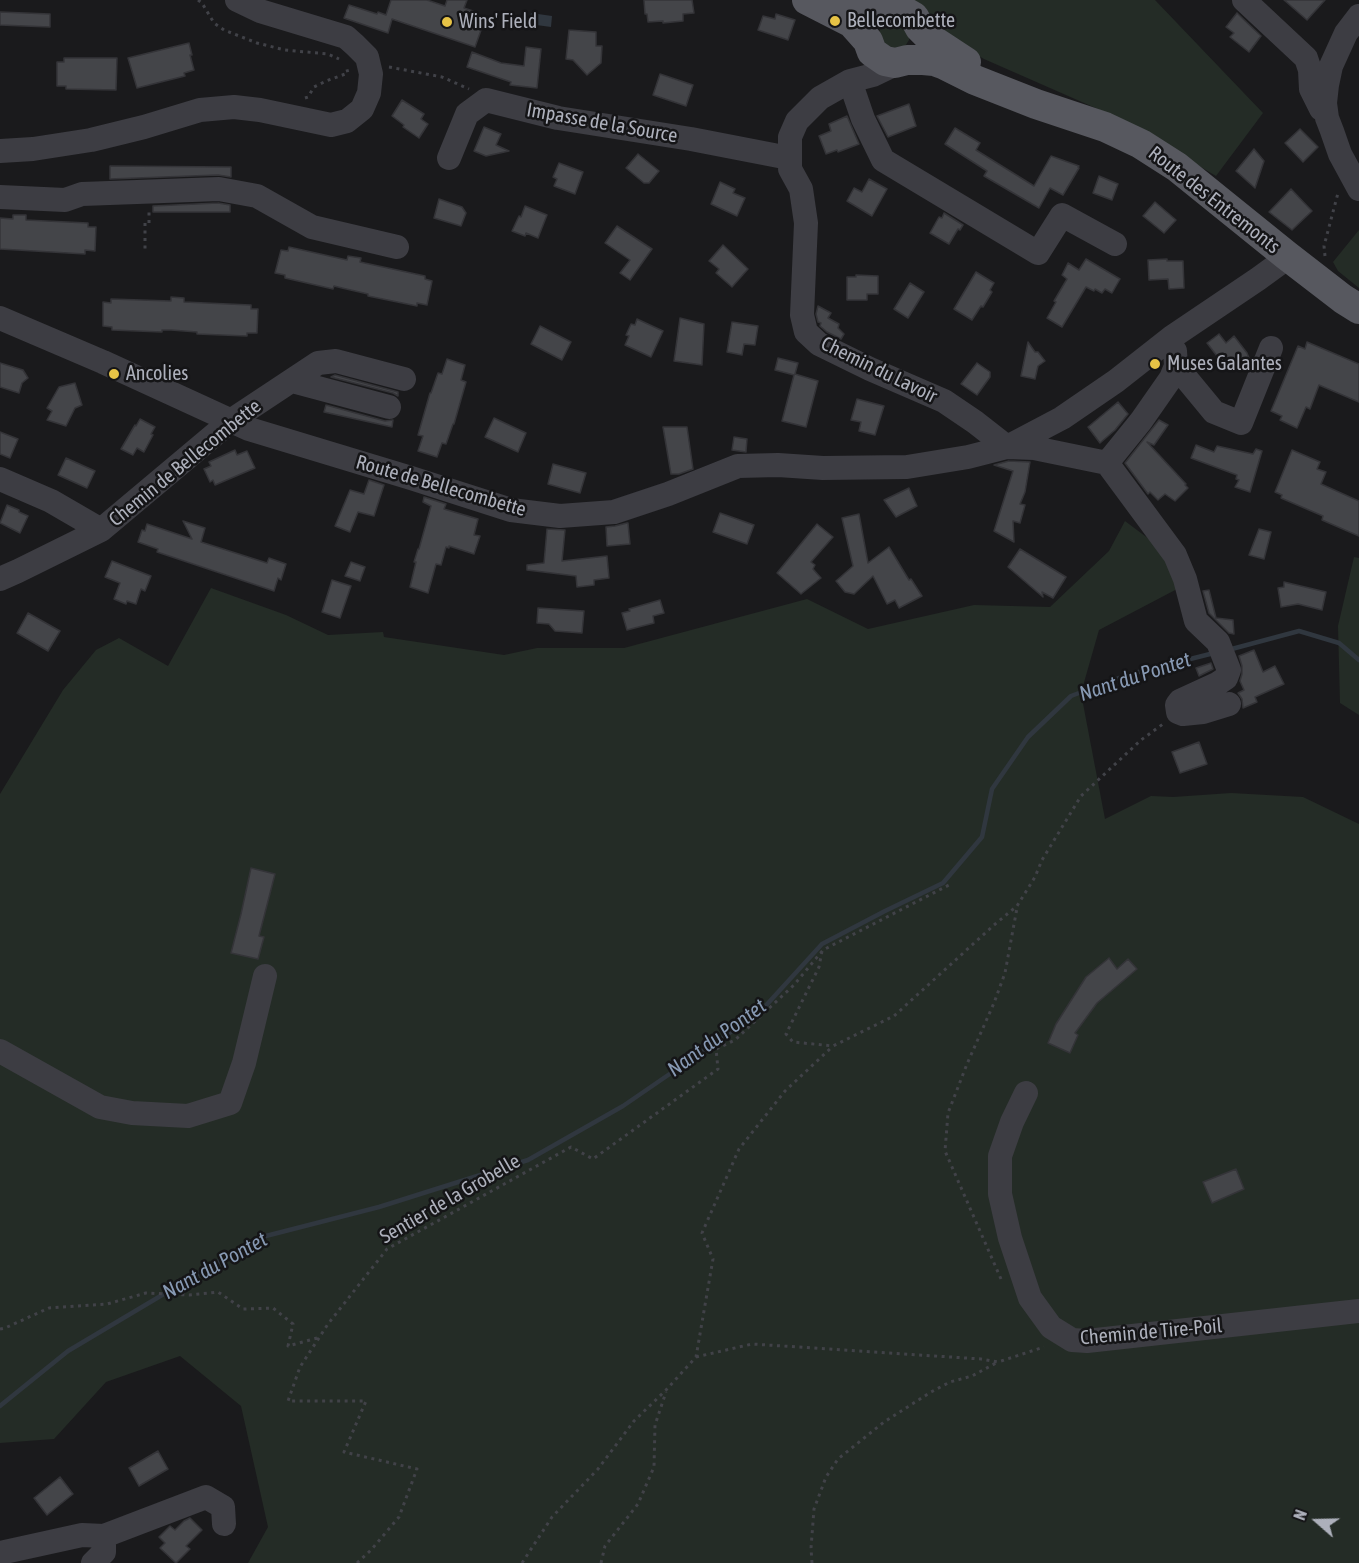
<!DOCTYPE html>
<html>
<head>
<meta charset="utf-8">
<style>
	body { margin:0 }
	#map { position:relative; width:1359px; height:1563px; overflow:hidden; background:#1a1a1c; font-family:"Asap Condensed",sans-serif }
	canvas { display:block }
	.north { position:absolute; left:1287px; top:1491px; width:60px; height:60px; -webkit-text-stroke:4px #151517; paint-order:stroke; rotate:290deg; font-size:16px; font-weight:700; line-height:24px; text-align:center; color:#adb0bb }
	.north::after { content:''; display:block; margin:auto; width:21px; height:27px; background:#adb0bb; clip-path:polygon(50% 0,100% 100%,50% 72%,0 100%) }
</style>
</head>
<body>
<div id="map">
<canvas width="1359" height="1563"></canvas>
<div class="north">N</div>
</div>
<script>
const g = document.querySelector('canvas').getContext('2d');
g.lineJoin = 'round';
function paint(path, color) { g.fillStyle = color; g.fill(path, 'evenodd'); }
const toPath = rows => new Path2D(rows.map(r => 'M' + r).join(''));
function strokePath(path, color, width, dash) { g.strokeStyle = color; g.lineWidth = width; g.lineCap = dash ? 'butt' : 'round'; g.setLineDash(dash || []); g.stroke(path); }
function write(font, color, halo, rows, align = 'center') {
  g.font = font + ' "Asap Condensed",sans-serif'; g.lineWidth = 5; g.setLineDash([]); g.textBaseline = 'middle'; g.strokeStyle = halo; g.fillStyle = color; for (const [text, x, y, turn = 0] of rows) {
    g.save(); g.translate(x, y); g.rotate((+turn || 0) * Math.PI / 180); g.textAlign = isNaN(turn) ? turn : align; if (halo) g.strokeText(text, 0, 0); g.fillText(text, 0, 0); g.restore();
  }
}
paint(toPath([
	[880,0,1155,0,1263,113,1216,176,1116,117,984,59],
	[897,20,910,35,909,40,904,48,889,51,879,35,880,29,883,25],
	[1359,230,1359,288,1338,271,1333,262],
	[1125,521,1161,548,1179,588,1099,630,1081,693,1105,819,1151,796,1173,797,1231,793,1303,797,1359,824,1359,1563,248,1563,268,1527,241,1406,180,1356,106,1382,54,1439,0,1443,0,794,63,690,96,650,119,638,168,666,211,588,286,615,328,635,383,632,384,637,504,655,537,648,624,648,807,599,868,629,974,605,1050,607,1109,551],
	[1354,557,1359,558,1359,715,1340,703,1338,626]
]), '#242c26');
paint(toPath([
	[531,13,552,16,551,27,529,24]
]), '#30373f');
strokePath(toPath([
	[1228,650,1299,631,1339,643,1359,660],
	[0,1406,68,1351,258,1238,379,1207,528,1160,623,1106,760,1012,822,944,885,911,943,883,982,837,992,789,1028,737,1071,696,1127,675,1214,653]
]), '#30373f', 4.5);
const building = toPath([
	[391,0,427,0,445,6,447,0,467,0,464,8,473,11,472,15,485,19,475,47,392,19,388,33,344,18,349,5,377,14,378,12,386,15,391,0],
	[644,0,692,0,694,13,683,14,683,21,663,23,663,21,648,22,647,14,645,14,644,0],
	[1284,0,1325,0,1307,20,1284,0],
	[0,12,50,14,50,27,0,25,0,12],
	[1237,13,1261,36,1249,52,1230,37,1234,33,1226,27,1237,13],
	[776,14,795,20,788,40,758,30,763,16,775,19,776,14],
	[569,30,596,32,596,46,602,46,601,63,587,75,573,60,566,59,569,30],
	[189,43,192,55,190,55,194,70,184,73,185,76,137,88,128,58,189,43],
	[526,47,541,49,537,88,510,85,511,82,467,67,472,52,501,63,524,66,526,47],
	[64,58,117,58,116,90,66,89,66,86,57,86,57,62,64,62,64,58],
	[660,74,693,85,686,106,653,95,660,74],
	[402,100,424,114,421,119,428,124,419,138,403,127,404,125,392,116,402,100],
	[909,104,916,126,888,137,877,116,909,104],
	[847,116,859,144,838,152,837,150,826,154,819,136,831,131,829,124,847,116],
	[484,127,501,134,496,145,509,151,486,156,474,151,484,127],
	[955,128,980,143,976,150,1034,186,1051,156,1079,166,1078,167,1079,168,1063,195,1050,188,1039,208,984,176,987,171,945,144,955,128],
	[1300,129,1318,147,1303,162,1285,143,1300,129],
	[1254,149,1264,161,1255,188,1236,171,1254,149],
	[638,154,659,171,649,183,644,183,626,168,638,154],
	[559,163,583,172,575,194,554,186,557,179,553,177,559,163],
	[110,166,231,167,231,177,218,175,110,179,110,166],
	[1099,176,1118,184,1112,200,1093,193,1099,176],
	[869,179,887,189,872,216,847,201,854,188,862,192,869,179],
	[720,182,735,189,733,193,745,198,737,216,711,204,720,182],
	[1291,189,1312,211,1292,230,1269,212,1291,189],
	[439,199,462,207,466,213,461,226,434,218,439,199],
	[1155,202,1176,220,1164,233,1143,216,1155,202],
	[218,203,230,205,230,212,153,212,153,206,218,203],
	[525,206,547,215,538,238,526,233,525,236,512,231,519,216,521,217,525,206],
	[944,213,963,225,960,230,958,229,949,244,930,233,939,217,942,218,944,213],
	[13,215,26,215,26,220,88,223,88,227,96,227,95,251,85,250,85,254,0,249,0,218,13,219,13,215],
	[617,226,652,249,630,280,620,273,630,260,605,243,617,226],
	[723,245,748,269,732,287,716,273,719,269,709,261,723,245],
	[289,247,347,260,348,256,361,258,360,262,425,276,425,279,432,281,427,305,417,303,417,306,368,296,368,294,342,288,334,286,333,289,285,278,285,275,275,273,281,250,288,251,289,247],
	[1086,259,1120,279,1112,293,1105,289,1102,293,1095,289,1094,291,1086,287,1062,327,1047,318,1056,302,1054,301,1067,279,1062,275,1068,263,1079,270,1086,259],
	[1167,259,1167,261,1183,261,1184,288,1169,289,1168,279,1149,280,1148,260,1167,259],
	[976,272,994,283,990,290,992,292,983,307,981,306,972,320,954,309,976,272],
	[856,275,878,276,878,294,867,294,867,300,847,300,847,277,856,277,856,275],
	[910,283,924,292,908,318,894,309,910,283],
	[171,297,184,298,184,302,251,305,251,309,258,309,257,333,247,333,247,336,197,334,197,332,171,330,162,330,162,332,112,330,112,327,103,326,103,302,111,303,111,299,171,301,171,297],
	[818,306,831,313,828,318,839,324,838,328,844,334,841,339,827,332,820,326,821,323,818,322,816,314,818,306],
	[680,318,704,324,702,365,674,361,680,318],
	[637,319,663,331,651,357,625,345,629,336,626,335,631,324,635,325,637,319],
	[732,322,758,326,755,345,744,344,742,355,727,352,732,322],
	[540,326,571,342,562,360,531,344,540,326],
	[1219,334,1226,343,1234,336,1247,353,1249,358,1239,366,1238,364,1233,368,1231,365,1227,369,1207,343,1219,334],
	[1028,342,1035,352,1038,352,1045,361,1038,366,1035,379,1021,376,1028,342],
	[1307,342,1359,364,1359,402,1319,385,1310,409,1306,407,1297,428,1280,420,1282,416,1271,411,1298,346,1305,349,1307,342],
	[778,358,798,363,795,374,818,381,806,427,782,421,794,375,775,370,778,358],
	[447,359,465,365,461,380,466,382,454,424,453,424,446,444,442,443,437,457,418,451,423,436,418,435,430,393,431,393,438,373,442,374,447,359],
	[0,363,23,370,28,378,22,383,19,393,0,387,0,363],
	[977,363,990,372,990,377,977,395,961,384,977,363],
	[335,375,398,392,398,396,393,393,331,377,335,375],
	[75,383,82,405,75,408,66,426,47,420,52,411,47,408,59,387,75,383],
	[857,399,884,406,875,435,859,431,861,422,851,420,857,399],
	[1118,402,1128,414,1115,430,1100,443,1088,427,1118,402],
	[326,405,385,421,393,420,392,427,324,412,326,405],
	[494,418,526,433,518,452,485,437,494,418],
	[140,419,155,427,151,434,153,435,144,452,137,448,133,455,121,449,135,425,136,426,140,419],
	[1159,420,1168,425,1154,445,1147,442,1186,484,1185,485,1188,488,1175,501,1165,494,1158,500,1150,492,1148,494,1125,463,1159,420],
	[663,427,687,427,693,469,679,474,671,474,663,427],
	[0,432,18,439,10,458,0,454,0,432],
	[734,437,747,439,746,452,732,450,734,437],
	[1196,445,1214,452,1217,446,1253,454,1256,449,1262,451,1250,492,1235,487,1239,480,1236,479,1237,475,1191,458,1196,445],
	[235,450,237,455,247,451,255,468,222,482,215,485,213,480,210,482,204,469,211,466,209,462,235,450],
	[1292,450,1320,462,1317,469,1326,472,1321,484,1359,501,1359,536,1322,520,1323,516,1281,498,1282,495,1275,492,1292,450],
	[66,458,95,471,87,488,58,475,66,458],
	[1009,461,1030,462,1025,492,1020,504,1025,505,1020,523,1013,521,1014,542,994,531,1013,471,994,465,1009,461],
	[553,464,586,473,580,493,548,484,553,464],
	[369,480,384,485,374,516,358,512,350,532,335,526,350,490,364,494,369,480],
	[909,488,917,506,896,517,884,500,909,488],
	[424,497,446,504,444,509,478,519,474,535,480,536,474,554,449,546,449,548,446,547,441,565,436,564,428,593,410,587,416,562,414,562,418,549,419,549,431,506,423,502,424,497],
	[7,505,19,510,19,512,28,516,20,533,0,523,7,505],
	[720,513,754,525,747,544,713,532,720,513],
	[859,514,868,563,889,547,909,580,911,579,922,596,899,608,895,600,887,604,873,576,854,594,845,592,836,581,853,566,842,518,859,514],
	[183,521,205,528,201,542,267,563,269,558,286,564,281,580,278,578,274,591,157,552,158,549,138,542,142,530,145,531,147,524,192,539,183,521],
	[627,523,628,523,630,544,607,546,606,527,615,526,627,523],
	[817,524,833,537,811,562,815,565,813,569,821,578,801,594,777,573,817,524],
	[547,529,565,530,562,561,607,556,609,578,594,580,594,585,577,587,576,576,527,570,527,565,544,563,547,529],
	[1259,529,1271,532,1264,559,1249,555,1259,529],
	[1020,549,1066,577,1053,598,1042,592,1043,597,1008,567,1020,549],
	[112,561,151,576,145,591,141,589,136,604,127,601,126,604,114,599,120,583,105,577,112,561],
	[351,562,365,567,360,581,345,576,351,562],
	[332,580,351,586,340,618,322,612,332,580],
	[1284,582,1326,592,1322,610,1298,604,1281,607,1278,588,1284,587,1284,582],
	[1209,590,1216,618,1233,620,1234,634,1229,633,1209,613,1203,591,1209,590],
	[660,600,664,613,653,616,654,623,627,630,622,613,630,611,629,609,660,600],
	[538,608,584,611,582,633,555,631,549,624,537,623,538,608],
	[28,613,60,631,48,651,17,633,28,613],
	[1254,650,1263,672,1275,666,1284,684,1255,697,1257,702,1243,708,1242,699,1238,693,1244,690,1240,681,1242,674,1242,666,1239,656,1254,650],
	[1211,663,1213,669,1199,676,1196,668,1211,663],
	[1199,742,1207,764,1180,773,1172,752,1199,742],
	[251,868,275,874,259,936,264,937,258,959,231,953,241,914,251,868],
	[1109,958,1117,969,1128,959,1137,969,1097,1003,1075,1033,1078,1035,1070,1053,1048,1043,1056,1024,1086,977,1109,958],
	[1236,1169,1244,1189,1212,1203,1203,1182,1236,1169],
	[158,1451,168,1469,139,1486,129,1468,158,1451],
	[60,1477,73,1494,47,1515,34,1498,60,1477],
	[190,1518,202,1530,186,1546,190,1549,176,1563,160,1548,165,1543,159,1537,170,1526,175,1530,184,1521,190,1518]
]);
paint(building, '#444549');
strokePath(building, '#343438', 1.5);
strokePath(toPath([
	[198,0,202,3,214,23,224,30,257,43,285,50,328,54,339,59],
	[389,67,442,77,469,89],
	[305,98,308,97,314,87,326,81,348,73,346,66],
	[145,223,145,252],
	[149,223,149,210],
	[1325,256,1324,246,1338,193],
	[822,951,819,967,786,1034,793,1042,833,1046,894,1016,994,925,1017,906,1035,877,1042,860,1081,796,1141,740,1163,724],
	[1001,1279,945,1151,948,1113,967,1064,994,1003,1005,973,1017,908],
	[0,1329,5,1328,49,1308,107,1304,146,1293,189,1295,218,1292,243,1309,273,1308,293,1324,288,1346,317,1338],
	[696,1357,752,1344,981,1359,998,1362,1044,1347],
	[357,1563,371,1550,399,1517,417,1469,344,1452,366,1401,288,1401,300,1367,328,1324,387,1249,571,1147,593,1159,718,1069,716,1049,735,1040,794,985,823,950,949,885],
	[522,1563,552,1517,598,1469,634,1421,666,1390,696,1357,713,1259,702,1233,739,1149,785,1091,832,1047],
	[601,1563,605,1546,638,1504,654,1467,655,1425,666,1392],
	[812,1563,811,1548,814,1509,826,1477,838,1459,884,1422,931,1392,950,1382,972,1376,996,1363]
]), '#414248', 3, [3, 4.5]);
strokePath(toPath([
	[1244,0,1306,58,1310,70,1311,89,1321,109],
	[1359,16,1346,33,1331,66,1327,85,1325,103,1327,118,1332,131,1340,154,1359,189],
	[900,62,873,75,850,81,820,98,797,121,790,137,790,169,801,189,806,223,802,315,806,332,819,344,870,369,944,401,975,422,1007,447,1034,448,1107,463],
	[850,81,863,119,883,160,1038,253,1062,215,1115,244],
	[0,151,33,149,91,140,144,127,200,110,234,107,260,110,331,125,347,121,362,109,369,93,371,74,367,57,355,45,346,37,260,11,237,0],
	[449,158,467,114,486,100,558,118,691,139,789,158],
	[0,197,65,200,82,194,219,189,257,196,312,227,397,247],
	[0,318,103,362,249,429,411,478,511,510,560,516,614,512,668,494,738,466,778,465,823,468,907,467,968,457,1007,447,1062,418,1116,381,1172,337,1258,279,1280,263,1286,255],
	[1176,366,1214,412,1241,423,1271,348],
	[292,381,389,407],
	[1107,463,1175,555,1185,579,1196,621,1218,642,1229,670,1226,678,1217,684,1180,701,1177,705,1178,712,1183,714,1203,712,1229,704],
	[1107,463,1141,421,1171,378,1176,366,1175,351],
	[0,479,51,501,101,530],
	[0,579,18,571,101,530,232,420,318,363,336,361,404,379],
	[0,1051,100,1107,132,1113,188,1116,230,1103,244,1063,265,976],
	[1026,1093,1012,1122,1000,1156,1000,1194,1010,1238,1030,1298,1051,1327,1072,1340,1087,1341,1359,1311],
	[104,1536,206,1497,223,1507,224,1524],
	[0,1553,82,1535,104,1536,104,1552,93,1563]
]), '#3d3d43', 24);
strokePath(toPath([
	[807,0,852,23,868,41,872,52,885,61,895,63,907,60,923,60,934,61,945,65,975,80,1036,104,1105,127,1141,144,1177,167,1286,255,1343,299,1359,309],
	[828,2,867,10,883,11,896,9,902,10,914,17,920,28,931,39,966,62]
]), '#57585f', 30);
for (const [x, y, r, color] of [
	[835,21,6,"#e7c346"],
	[447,22,6,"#e7c346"],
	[1155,364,6,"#e7c346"],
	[114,374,6,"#e7c346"]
]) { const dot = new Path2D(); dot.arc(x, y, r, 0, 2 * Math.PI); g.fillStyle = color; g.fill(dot); strokePath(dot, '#151517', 2); }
write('20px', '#adb0bb', '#151517', [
	["Bellecombette",847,21],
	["Wins' Field",459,22],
	["Muses Galantes",1167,364],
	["Ancolies",126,374]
], 'left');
write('20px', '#adb0bb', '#151517', [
	["Impasse de la Source",602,123,10],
	["Route des Entremonts",1214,200,38],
	["Chemin du Lavoir",879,370,26],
	["Chemin de Bellecombette",185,463,-39],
	["Route de Bellecombette",441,486,16],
	["Sentier de la Grobelle",450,1199,-30],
	["Chemin de Tire-Poil",1151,1332,-5]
]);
write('italic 21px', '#8799b3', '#151517', [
	["Nant du Pontet",1135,677,-18],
	["Nant du Pontet",717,1038,-36],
	["Nant du Pontet",215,1266,-29]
]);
</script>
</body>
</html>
